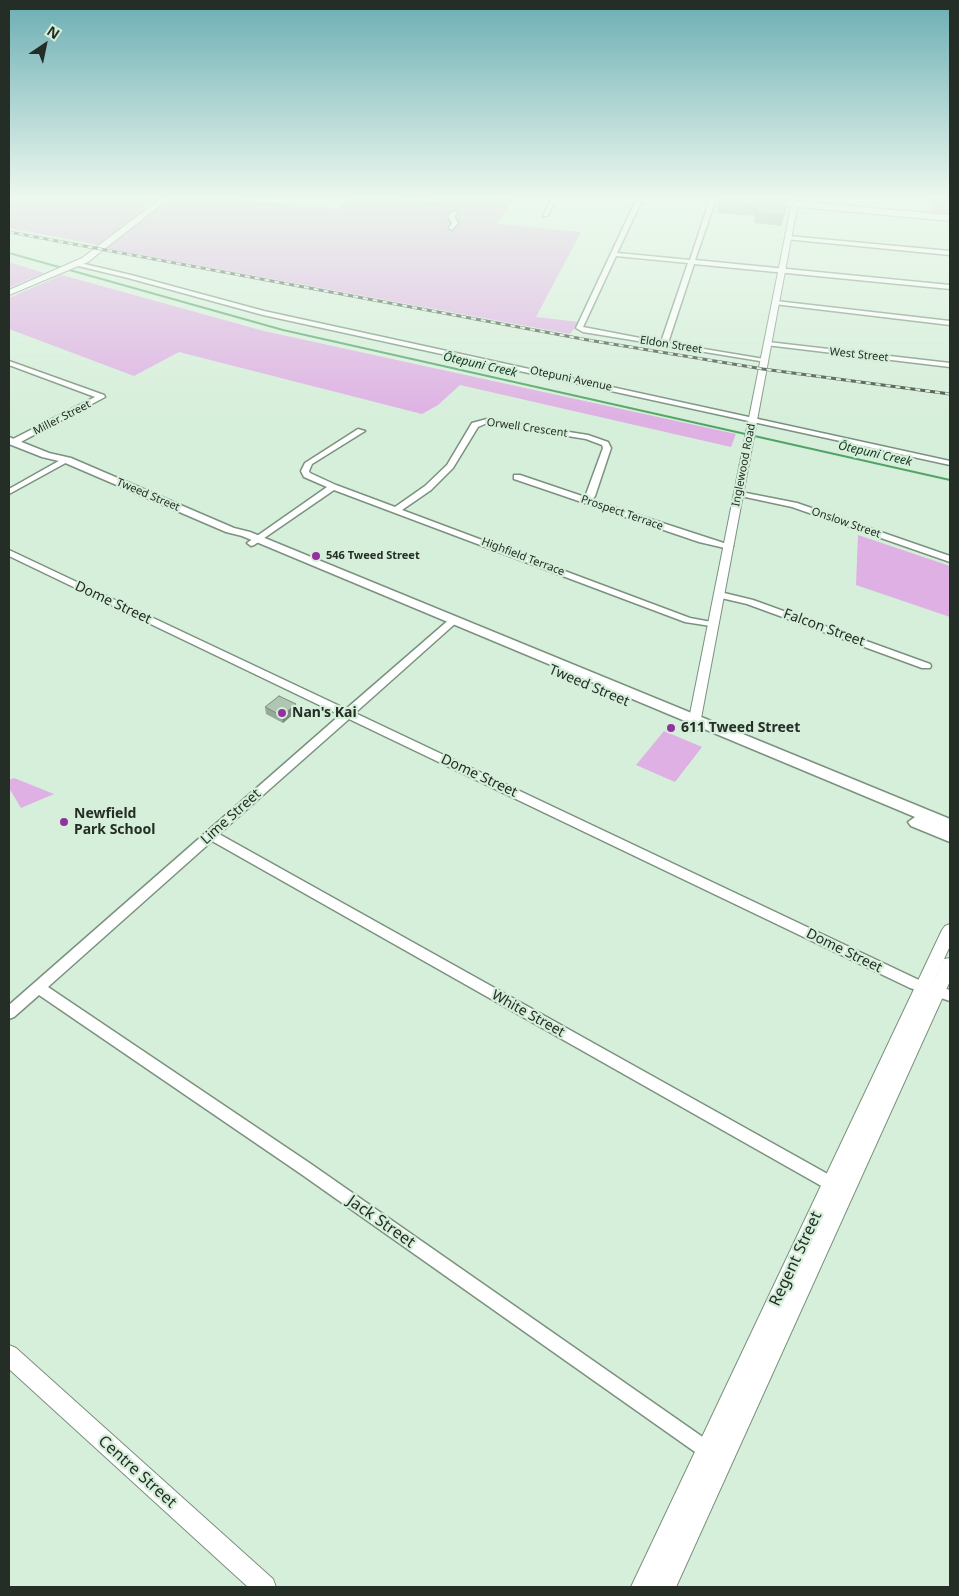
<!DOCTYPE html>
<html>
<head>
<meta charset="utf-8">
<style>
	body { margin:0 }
	#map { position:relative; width:959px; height:1596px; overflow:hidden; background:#d6efda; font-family:"Noto Sans",sans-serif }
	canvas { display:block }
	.frame { position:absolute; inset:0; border:10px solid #252e26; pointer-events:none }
	.north { position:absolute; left:20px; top:20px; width:50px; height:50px; -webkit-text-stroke:4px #d6efda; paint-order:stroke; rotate:34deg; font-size:14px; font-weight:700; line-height:20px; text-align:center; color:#252e26 }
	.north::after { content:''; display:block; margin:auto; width:18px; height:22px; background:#252e26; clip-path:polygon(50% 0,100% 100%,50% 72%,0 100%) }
</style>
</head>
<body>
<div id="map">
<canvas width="959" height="1596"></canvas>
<div class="frame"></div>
<div class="north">N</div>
</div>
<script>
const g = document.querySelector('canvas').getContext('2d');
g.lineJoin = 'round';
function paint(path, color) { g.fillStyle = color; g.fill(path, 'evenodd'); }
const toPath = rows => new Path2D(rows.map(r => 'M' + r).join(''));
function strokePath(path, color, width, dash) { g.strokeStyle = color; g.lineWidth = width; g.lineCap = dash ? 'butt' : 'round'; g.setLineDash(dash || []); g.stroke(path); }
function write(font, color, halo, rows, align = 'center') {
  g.font = font + ' "Noto Sans",sans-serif'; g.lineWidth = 4.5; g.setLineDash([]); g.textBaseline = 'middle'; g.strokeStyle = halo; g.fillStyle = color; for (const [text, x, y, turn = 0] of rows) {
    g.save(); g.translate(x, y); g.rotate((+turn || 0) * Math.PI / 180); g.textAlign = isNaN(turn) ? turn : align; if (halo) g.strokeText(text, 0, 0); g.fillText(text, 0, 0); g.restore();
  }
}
paint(toPath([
	[9,196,162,196,99,245,9,228],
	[173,196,201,196,338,209,351,196,516,196,497,224,581,232,536,317,579,322,570,334,105,248],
	[908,196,950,196,950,200,946,200,949,214,932,212,930,198],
	[9,262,44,273,9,288],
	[62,275,264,331,736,434,731,447,460,385,438,405,422,414,179,352,134,376,9,329,9,298],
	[858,535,950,566,950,617,856,585],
	[664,731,702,747,675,782,636,765],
	[14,778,54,794,21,808,9,788,9,780]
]), '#deb0e3');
strokePath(toPath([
	[9,253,283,330,950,480]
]), '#51a466', 2);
const minor = toPath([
	[352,196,394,196,439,200,436,202,352,196],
	[553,196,559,196,547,216,543,216,553,196],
	[638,196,644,196,617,253,690,260,711,196,717,196,695,260,950,285,950,289,694,264,668,343,764,359,766,360,766,362,583,332,576,328,638,196],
	[616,256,688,263,661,342,583,327,616,256],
	[453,211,458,212,454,216,458,223,452,230,449,228,452,223,448,216,453,211],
	[788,236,950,251,950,255,786,239,788,236],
	[76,262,131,275,264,311,950,461,950,465,263,315,128,278,74,265,74,263,76,262],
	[776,301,950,321,950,325,774,304,773,303,776,301],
	[768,342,950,363,950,367,766,345,765,344,768,342],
	[9,361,104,395,105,397,17,444,11,444,11,440,95,397,9,365,9,361],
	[487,419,588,435,608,442,611,448,595,496,592,500,733,546,729,549,699,542,514,479,514,475,520,475,585,497,603,448,602,445,586,439,487,423,478,427,453,468,431,490,402,510,690,618,717,623,717,627,685,622,334,490,254,545,251,546,247,543,327,487,304,477,301,471,305,463,358,429,365,431,312,464,309,471,310,473,336,485,395,507,425,486,447,465,472,423,487,419],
	[64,458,71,460,9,494,9,489,64,458],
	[736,491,797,503,950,556,950,562,792,507,736,495,736,491],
	[9,550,346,709,451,618,457,618,457,622,355,713,919,980,950,990,950,1001,910,988,349,719,219,834,842,1182,845,1187,842,1192,837,1194,832,1192,212,841,48,987,311,1164,717,1447,720,1453,717,1459,711,1462,705,1459,301,1174,39,995,14,1017,9,1019,9,1005,340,715,9,556,9,550],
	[720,592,753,600,930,664,931,666,930,668,922,668,747,604,717,597,715,595,720,592]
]);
const tertiary = toPath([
	[164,196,172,196,88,262,9,295,9,290,82,258,164,196],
	[795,200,798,202,699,729,693,733,687,729,792,202,795,200],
	[950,924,950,946,916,1019,944,959,950,958,950,981,676,1587,631,1587,942,930,945,926,950,924],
	[9,1345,16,1348,273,1579,276,1587,248,1587,9,1369,9,1345]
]);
const secondary = toPath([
	[9,437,49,453,71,458,234,528,250,532,950,819,950,842,911,826,908,822,915,817,242,536,226,532,63,462,42,457,9,444,9,437]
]);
const trunk = toPath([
	[709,196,744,196,950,215,950,221,713,199,709,196]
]);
strokePath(minor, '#7b917f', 3);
strokePath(tertiary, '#7b917f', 2);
strokePath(secondary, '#7b917f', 3);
strokePath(trunk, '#7b917f', 2);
paint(minor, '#fff');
paint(tertiary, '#fff');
paint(secondary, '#fff');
paint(trunk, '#fff');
const rail = toPath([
	[9,232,588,340,763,369,950,394]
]);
strokePath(rail, '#434e44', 3);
strokePath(rail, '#d6efda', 2, [5]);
paint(toPath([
	[788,197,782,226,754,223,755,216,717,213,719,202],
	[296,704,297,711,283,723,266,714,265,707]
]), '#96aa99');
paint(toPath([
	[296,704,297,711,283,723,282,716]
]), '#7a8b7d');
const building = toPath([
	[721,196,777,196,788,197,784,215,756,213,758,206,719,202,721,196],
	[279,696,296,704,282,716,265,707,279,696]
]);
paint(building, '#aec6b2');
strokePath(building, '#7a8b7d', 1);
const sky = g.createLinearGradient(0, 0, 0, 420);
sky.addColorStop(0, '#6baeb4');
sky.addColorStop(0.47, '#edf8ee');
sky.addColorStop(1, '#edf8ee00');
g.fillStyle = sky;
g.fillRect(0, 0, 959, 420);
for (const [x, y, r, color] of [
	[316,556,5,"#92339d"],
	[282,713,5,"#92339d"],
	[671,728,5,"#92339d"],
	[64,822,5,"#92339d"]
]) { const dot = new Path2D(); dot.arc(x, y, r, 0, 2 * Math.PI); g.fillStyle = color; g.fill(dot); strokePath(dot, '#d6efda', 2); }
write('11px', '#252e26', '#d6efda', [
	["Eldon Street",671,345,9],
	["West Street",859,355,6],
	["Otepuni Avenue",571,379,12],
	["Miller Street",62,418,-27],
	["Orwell Crescent",527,428,8],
	["Inglewood Road",744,465,-79],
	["Tweed Street",148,495,23],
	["Prospect Terrace",622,513,19],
	["Onslow Street",846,523,19],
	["Highfield Terrace",523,557,21]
]);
write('bold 11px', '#252e26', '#d6efda', [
	["546 Tweed Street",326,556]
], 'left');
write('italic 12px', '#13361d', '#d6efda', [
	["Ōtepuni Creek",480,365,13],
	["Ōtepuni Creek",875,454,13]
]);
write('14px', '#252e26', '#d6efda', [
	["Dome Street",113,603,25],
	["Falcon Street",824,628,20],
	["Tweed Street",589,686,23],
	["Dome Street",479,776,25],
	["Lime Street",231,817,-42],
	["Dome Street",844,951,26],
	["White Street",528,1014,29]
]);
write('bold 14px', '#252e26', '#d6efda', [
	["Nan's Kai",292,713],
	["611 Tweed Street",681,728],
	["Newfield",74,814],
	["Park School",74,830]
], 'left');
write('16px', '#252e26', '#d6efda', [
	["Jack Street",381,1222,35],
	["Regent Street",796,1259,-65],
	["Centre Street",137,1472,42]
]);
</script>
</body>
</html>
